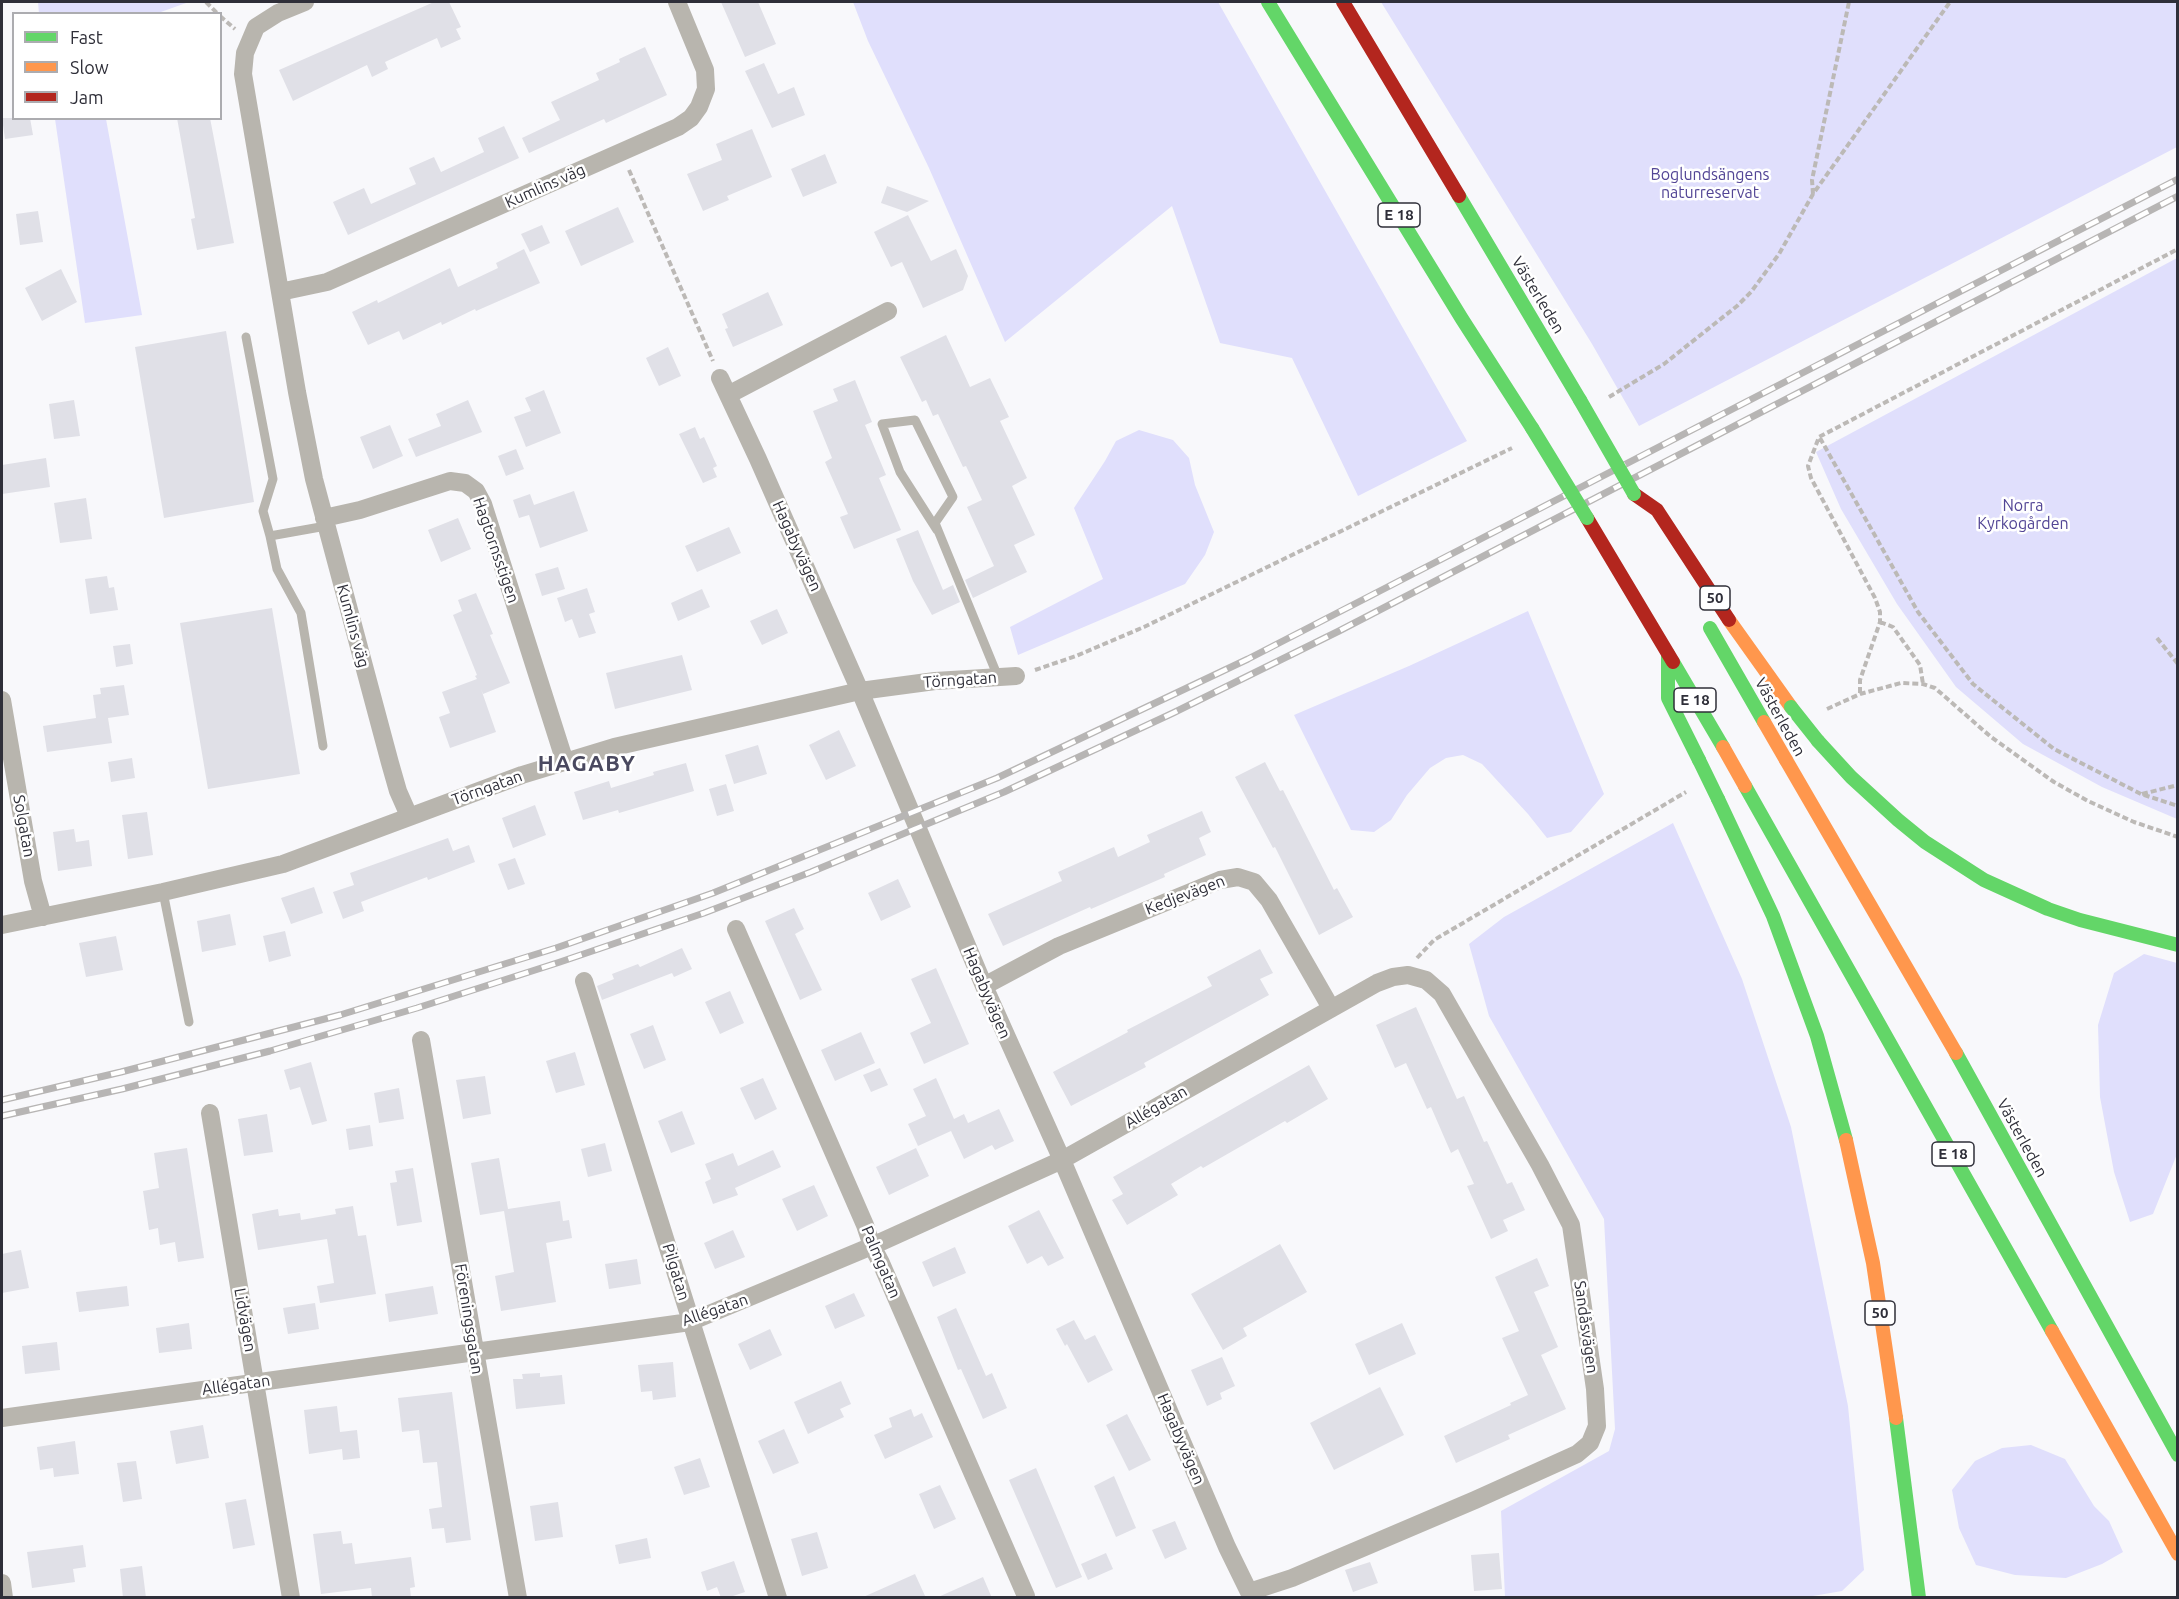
<!DOCTYPE html>
<html>
<head>
<meta charset="utf-8">
<style>
	body { margin:0 }
	#map { position:relative; width:2179px; height:1599px; overflow:hidden; background:#f8f8fb; font-family:Ubuntu,sans-serif }
	canvas { display:block }
	.frame { position:absolute; inset:0; border:3px solid #2f2f39; pointer-events:none }
	.legend { position:absolute; left:12px; top:12px; width:210px; height:108px; box-sizing:border-box; background:#fff; border:2px solid #acacb0; margin:0; padding:8px 10px; list-style:none; font-size:18px; color:#2f2f39 }
	.legend li { display:flex; align-items:center; gap:12px; height:30px }
	.legend b { width:30px; border:2px solid #acacb0 }
</style>
</head>
<body>
<div id="map">
<canvas width="2179" height="1599"></canvas>
<div class="frame"></div>
<ul class="legend">
<li><b style="height:8px;background:#63d668"></b>Fast</li>
<li><b style="height:8px;background:#ff974d"></b>Slow</li>
<li><b style="height:8px;background:#b3261e"></b>Jam</li>
</ul>
</div>
<script>
const g = document.querySelector('canvas').getContext('2d');
g.lineJoin = 'round';
function paint(path, color) { g.fillStyle = color; g.fill(path, 'evenodd'); }
const toPath = rows => new Path2D(rows.map(r => 'M' + r).join(''));
function strokePath(path, color, width, dash) { g.strokeStyle = color; g.lineWidth = width; g.lineCap = dash ? 'butt' : 'round'; g.setLineDash(dash || []); g.stroke(path); }
function write(font, color, halo, rows, align = 'center') {
  g.font = font + ' Ubuntu,sans-serif'; g.lineWidth = 5; g.setLineDash([]); g.textBaseline = 'middle'; g.strokeStyle = halo; g.fillStyle = color; for (const [text, x, y, turn = 0] of rows) {
    g.save(); g.translate(x, y); g.rotate((+turn || 0) * Math.PI / 180); g.textAlign = isNaN(turn) ? turn : align; if (halo) g.strokeText(text, 0, 0); g.fillText(text, 0, 0); g.restore();
  }
}
paint(toPath([
	[38,2,189,2,158,13,39,14],
	[853,2,1218,2,1467,441,1358,496,1292,358,1220,343,1172,206,1005,342,929,168,868,41],
	[1381,2,2177,2,2177,147,1639,426,1592,344],
	[55,119,106,119,142,315,85,323],
	[2177,258,2177,819,2102,787,2023,744,1956,687,1897,604,1841,509,1816,452],
	[1139,430,1173,440,1189,458,1195,485,1214,532,1205,555,1185,584,1018,655,1010,627,1103,579,1074,508,1105,461,1116,441],
	[1528,611,1604,794,1571,832,1547,838,1528,814,1482,764,1463,755,1446,758,1430,768,1407,795,1391,820,1374,832,1351,830,1294,715,1409,666],
	[1673,823,1742,979,1791,1127,1848,1406,1864,1570,1842,1591,1807,1597,1505,1597,1501,1511,1609,1451,1615,1429,1604,1219,1489,1016,1469,944,1504,917],
	[2144,954,2177,963,2177,1154,2153,1214,2130,1222,2114,1172,2100,1097,2098,1025,2114,973],
	[2031,1445,2065,1459,2094,1506,2109,1521,2123,1552,2102,1564,2066,1578,2015,1575,1976,1565,1959,1528,1952,1490,1975,1461,2002,1448]
]), '#e0dffc');
paint(toPath([
	[434,2,449,2,461,27,456,29,461,39,441,48,437,38,385,62,388,69,372,77,367,65,293,101,279,70],
	[721,2,758,2,776,44,745,57],
	[645,47,667,95,606,123,604,119,529,153,522,138,560,120,551,102,599,80,596,73,620,62,619,59],
	[764,63,778,94,794,87,805,115,772,128,745,71],
	[2,118,30,118,33,135,5,139],
	[177,118,210,118,234,243,197,250,191,219,195,218],
	[504,126,519,158,348,235,333,202,364,188,371,204,416,184,409,168,434,157,441,172,484,152,478,138],
	[752,129,772,177,727,196,729,200,703,211,687,174,722,160,716,144],
	[825,154,837,183,803,197,791,169],
	[887,186,929,201,907,212,881,203],
	[618,207,634,242,581,266,565,231],
	[38,211,43,242,20,245,16,214],
	[908,215,931,261,956,249,968,276,963,290,923,308,902,262,891,267,874,232],
	[542,225,550,243,530,252,521,234],
	[524,249,540,283,476,311,475,309,442,325,441,322,403,340,399,331,368,345,352,312,377,300,378,303,450,268,458,287,498,268,496,263],
	[61,269,77,302,42,321,25,288],
	[768,292,783,325,733,347,725,329,728,328,722,314],
	[226,331,254,502,164,518,135,347],
	[946,335,970,387,990,378,1009,417,1000,421,1027,478,1012,486,1035,535,1014,545,1027,572,973,598,965,580,994,566,967,507,982,500,966,466,963,467,938,414,933,416,926,400,922,402,900,357],
	[668,347,681,376,659,386,646,358],
	[855,380,872,422,865,425,886,475,879,478,901,530,854,549,840,517,848,514,825,462,832,458,813,411,838,401,833,389],
	[544,390,561,433,526,447,514,417,531,411,525,398],
	[74,400,80,436,54,439,49,404],
	[468,400,482,432,416,457,408,439,441,426,436,414],
	[390,425,403,456,373,469,360,437],
	[695,427,700,439,704,437,717,466,713,468,717,477,703,483,679,434],
	[516,449,524,469,506,476,498,456],
	[46,458,50,487,2,494,2,465],
	[574,491,588,531,540,548,529,515,519,518,513,500,530,494,534,505],
	[86,498,92,539,60,543,54,503],
	[458,518,471,549,441,562,428,530],
	[729,527,741,553,697,572,685,546],
	[918,530,943,590,953,585,960,602,932,615,913,581,896,539],
	[558,567,565,589,542,596,535,574],
	[107,576,109,588,114,587,118,610,90,614,85,579],
	[587,588,595,612,589,614,596,633,579,638,572,619,565,622,557,598],
	[702,589,710,607,678,621,671,603],
	[476,593,493,634,490,635,510,683,483,694,481,689,496,732,450,748,439,717,450,713,442,692,477,679,475,676,477,675,453,615,462,611,458,600],
	[272,608,300,774,208,789,180,623],
	[777,609,788,633,762,645,750,621],
	[130,644,133,664,116,667,113,646],
	[682,655,692,690,615,709,606,673],
	[124,685,129,715,108,718,112,743,47,752,43,726,96,718,93,695,101,694,100,688],
	[839,730,856,766,826,780,809,745],
	[758,745,767,774,734,784,725,755],
	[132,758,135,778,111,782,108,762],
	[1265,762,1280,791,1283,790,1334,890,1337,888,1353,917,1319,935,1275,847,1273,848,1235,777],
	[686,763,694,791,619,813,618,810,583,820,574,792,609,781,611,788,654,775,653,772],
	[726,784,734,811,717,816,709,789],
	[535,805,546,835,513,848,502,818],
	[1202,811,1211,832,1199,838,1206,855,1164,874,1165,877,1091,909,1090,907,1003,946,988,914,1062,881,1058,872,1114,847,1118,857,1150,842,1147,835],
	[147,812,153,855,128,859,122,815],
	[74,829,76,842,89,840,92,866,58,871,53,832],
	[448,838,453,851,469,845,475,862,428,880,427,877,361,902,364,911,343,919,333,892,354,885,350,873],
	[515,858,525,884,508,890,498,864],
	[898,879,911,907,881,921,868,893],
	[314,887,323,913,291,924,281,898],
	[794,908,804,929,795,934,822,990,800,1000,765,921],
	[230,914,236,945,202,952,197,921],
	[285,931,291,956,269,962,263,936],
	[116,936,123,970,86,977,79,943],
	[682,948,692,969,674,977,672,973,602,1000,597,986,614,979,612,974,638,964,640,967],
	[1260,949,1273,973,1260,979,1269,995,1144,1063,1146,1067,1071,1106,1053,1072,1128,1032,1127,1030,1212,986,1207,977],
	[936,968,969,1044,924,1064,910,1033,931,1023,911,979],
	[730,991,744,1023,720,1034,705,1002],
	[1416,1007,1457,1099,1464,1096,1484,1142,1487,1141,1507,1184,1512,1182,1525,1210,1503,1220,1508,1231,1491,1239,1467,1186,1474,1184,1458,1149,1451,1153,1431,1107,1427,1109,1406,1063,1395,1068,1376,1025],
	[653,1025,666,1060,644,1069,630,1034],
	[861,1032,875,1063,835,1081,821,1050],
	[575,1052,585,1085,556,1093,546,1061],
	[311,1062,327,1121,312,1125,300,1087,290,1090,284,1070],
	[1309,1065,1328,1099,1287,1123,1285,1121,1203,1168,1201,1166,1171,1184,1178,1195,1127,1225,1112,1200,1123,1194,1113,1177],
	[880,1068,888,1085,871,1092,863,1075],
	[485,1076,491,1114,463,1119,456,1080],
	[763,1078,777,1109,755,1120,740,1088],
	[936,1078,954,1119,964,1114,968,1123,999,1109,1014,1141,995,1150,992,1145,964,1159,951,1131,918,1146,908,1124,926,1116,913,1089],
	[399,1088,404,1119,379,1123,374,1093],
	[682,1111,695,1144,671,1153,658,1121],
	[267,1114,273,1152,244,1156,238,1119],
	[370,1125,373,1146,349,1150,346,1129],
	[605,1143,612,1171,588,1177,581,1149],
	[187,1148,204,1258,178,1262,175,1242,160,1245,158,1228,149,1230,143,1191,159,1188,154,1153],
	[916,1148,929,1176,889,1195,876,1167],
	[773,1150,781,1167,735,1188,738,1195,713,1204,705,1182,711,1179,705,1164,733,1153,738,1166],
	[499,1158,508,1209,560,1201,563,1221,569,1220,572,1238,546,1243,556,1302,501,1311,495,1276,514,1272,504,1211,480,1215,471,1163],
	[413,1168,422,1222,397,1226,390,1183,397,1182,395,1171],
	[814,1185,828,1216,797,1231,782,1199],
	[353,1206,358,1236,366,1235,376,1294,320,1303,317,1286,334,1283,327,1239,258,1250,252,1214,278,1209,279,1216,300,1213,301,1220,336,1214,335,1209],
	[1039,1210,1064,1258,1048,1266,1042,1256,1027,1264,1008,1226],
	[733,1230,745,1257,715,1269,704,1243],
	[1280,1244,1307,1292,1243,1328,1247,1336,1223,1350,1191,1294],
	[955,1247,966,1273,933,1287,922,1262],
	[21,1250,29,1288,2,1293,2,1254],
	[1537,1258,1549,1286,1534,1292,1558,1347,1541,1355,1566,1409,1508,1435,1510,1439,1456,1463,1444,1436,1511,1405,1510,1403,1528,1395,1502,1338,1519,1331,1495,1277],
	[637,1259,641,1284,609,1289,605,1264],
	[127,1286,129,1306,79,1312,76,1292],
	[433,1286,438,1314,389,1322,385,1294],
	[854,1293,865,1316,835,1329,825,1306],
	[315,1303,319,1329,288,1334,283,1308],
	[956,1308,986,1376,992,1373,1007,1408,983,1419,961,1369,958,1370,937,1317],
	[1074,1320,1085,1340,1095,1335,1113,1370,1088,1383,1067,1344,1065,1346,1056,1329],
	[189,1323,192,1349,159,1353,156,1328],
	[1402,1323,1416,1354,1369,1375,1355,1344],
	[770,1329,782,1355,750,1370,738,1344],
	[57,1342,60,1370,25,1374,22,1346],
	[1222,1357,1235,1386,1220,1393,1222,1399,1207,1406,1191,1370],
	[673,1362,676,1397,653,1400,652,1391,641,1392,638,1365],
	[540,1373,540,1377,562,1375,565,1404,516,1409,513,1379,523,1379,522,1374],
	[841,1381,851,1404,840,1409,844,1417,808,1434,794,1402],
	[1380,1387,1404,1435,1334,1470,1310,1423],
	[452,1392,471,1540,446,1543,444,1528,432,1529,429,1509,442,1507,437,1462,423,1463,419,1430,402,1432,398,1398],
	[337,1406,340,1432,357,1430,360,1458,343,1460,342,1449,309,1454,304,1410],
	[911,1409,914,1417,922,1413,933,1437,885,1459,874,1435,892,1427,889,1418],
	[1127,1414,1151,1460,1129,1471,1106,1425],
	[203,1425,209,1458,176,1464,170,1431],
	[784,1429,799,1463,773,1474,758,1441],
	[75,1441,79,1474,54,1477,53,1468,40,1470,37,1447],
	[700,1458,710,1487,684,1495,674,1467],
	[136,1461,142,1499,123,1502,117,1463],
	[1036,1468,1082,1577,1056,1588,1009,1480],
	[1114,1476,1136,1528,1116,1537,1094,1486],
	[940,1485,956,1519,934,1529,919,1494],
	[246,1499,255,1545,233,1549,225,1503],
	[558,1502,563,1537,535,1541,530,1506],
	[1175,1521,1187,1549,1165,1559,1152,1530],
	[341,1531,343,1544,352,1543,355,1564,411,1557,415,1587,410,1588,411,1598,372,1598,371,1588,321,1594,313,1534],
	[817,1532,828,1568,802,1576,791,1539],
	[647,1538,651,1558,619,1564,615,1545],
	[83,1545,86,1567,73,1569,75,1582,32,1588,27,1552],
	[1106,1553,1113,1569,1088,1580,1081,1564],
	[1499,1553,1502,1589,1474,1591,1471,1555],
	[734,1561,745,1592,727,1598,721,1598,717,1587,707,1591,701,1572],
	[1370,1562,1378,1583,1353,1592,1345,1570],
	[142,1566,146,1598,123,1598,120,1569],
	[915,1574,926,1598,861,1598],
	[983,1577,992,1598,936,1598]
]), '#e0e0e7');
strokePath(toPath([
	[206,2,218,14],
	[220,16,235,29],
	[629,170,713,361],
	[1813,194,1812,180,1849,2],
	[1609,397,1664,364,1737,306,1751,292,1779,254,1813,194,1950,2],
	[1820,438,1918,612,1973,684,2054,749,2141,794,2178,806],
	[1880,622,1893,627,1920,665,1923,684],
	[2157,638,2178,664],
	[1035,670,1076,656,1144,627,1512,448],
	[1860,693,1860,680,1880,622,1880,612,1875,598,1811,478,1808,466,1819,437,2178,249],
	[1827,709,1860,694,1901,683,1923,684,1935,688,1991,737,2054,782,2088,801,2134,822,2178,837],
	[2142,794,2178,785],
	[1417,958,1434,940,1686,792]
]), '#bcb9b6', 4, [6, 3]);
strokePath(toPath([
	[246,337,273,479,263,511,270,536],
	[937,530,900,472,882,424,915,420,953,497,935,523,998,677],
	[323,746,301,613,277,569,270,536,326,526],
	[163,892,189,1022]
]), '#b8b5ae', 9);
strokePath(toPath([
	[305,2,278,13,256,27,245,53,243,74,297,392,314,479,390,763,398,791,409,816],
	[280,292,327,282,678,127,691,118,699,107,706,89,705,70,677,2],
	[728,395,888,311],
	[324,518,360,510,450,481,465,483,476,491,483,504,565,762],
	[2,700,33,881,43,917],
	[2,925,163,892,283,864,522,775,614,747,860,691,935,681,1016,676],
	[736,929,865,1225,872,1246,881,1263,1026,1596],
	[584,981,778,1598],
	[984,986,1059,946,1220,880,1238,877,1254,882,1269,900,1331,1008],
	[421,1040,518,1598],
	[210,1113,291,1598],
	[2,1418,690,1322,872,1246,1062,1160,1377,983,1393,977,1408,975,1426,980,1442,994,1540,1165,1571,1225,1595,1389,1597,1426,1590,1443,1577,1454,1475,1500,1292,1578,1249,1592,1227,1547,1062,1160,984,986,860,691,758,459,720,378],
	[2,1583,4,1598]
]), '#b8b5ae', 18);
strokePath(toPath([
	[1268,2,1462,319,1532,428],
	[1459,196,1580,400],
	[1710,628,1764,722],
	[1668,654,1668,698,1699,760],
	[1673,662,1723,747],
	[1818,741,1851,777,1898,820,1925,842,1984,880,2048,909,2080,920,2178,945],
	[1745,786,2052,1331],
	[1718,799,1773,916,1817,1036,1846,1140],
	[1956,1053,2178,1455],
	[1896,1418,1919,1598]
]), '#63d668', 14);
strokePath(toPath([
	[1729,620,1791,707],
	[1786,760,1956,1053],
	[1846,1140,1873,1263,1896,1418],
	[2052,1331,2178,1554]
]), '#ff974d', 14);
strokePath(toPath([
	[1343,2,1459,196],
	[1634,494,1657,510,1729,620],
	[1587,518,1673,662]
]), '#b3261e', 14);
const rail = toPath([
	[2,1100,121,1072,340,1015,556,948,713,893,997,778,1248,659,2178,179],
	[2,1116,122,1089,270,1051,417,1008,560,962,704,913,811,872,1004,792,1173,713,1339,631,2178,196]
]);
strokePath(rail, '#b7b5b4', 7);
strokePath(rail, '#fff', 4.5, [14]);
strokePath(toPath([
	[1580,400,1634,494],
	[1532,428,1587,518],
	[1791,707,1818,741],
	[1699,760,1718,799]
]), '#63d668', 14);
strokePath(toPath([
	[1764,722,1786,760],
	[1723,747,1745,786]
]), '#ff974d', 14);
for (const [x, y, w] of [
	[1399,215,42],
	[1715,598,30],
	[1695,700,42],
	[1953,1154,42],
	[1880,1313,30]
]) { const box = new Path2D(); box.roundRect(x - w / 2, y - 12, w, 24, 4.5); g.fillStyle = '#fff'; g.fill(box); strokePath(box, '#2f2f39', 1.5); }
write('bold 15px', '#2f2f39', null, [
	["E 18",1399,215],
	["50",1715,598],
	["E 18",1695,700],
	["E 18",1953,1154],
	["50",1880,1313]
]);
write('16px', '#524595', '#fff', [
	["Boglundsängens",1710,175],
	["naturreservat",1710,193],
	["Norra",2023,506],
	["Kyrkogården",2023,524]
]);
write('16px', '#2f2f39', '#fff', [
	["Kumlins väg",545,186,-24],
	["Västerleden",1538,295,59],
	["Hagabyvägen",797,546,66],
	["Hagtornsstigen",496,550,71],
	["Kumlins väg",353,626,75],
	["Törngatan",960,680,-4],
	["Västerleden",1780,717,61],
	["Törngatan",487,788,-20],
	["Solgatan",24,826,80],
	["Kedjevägen",1185,895,-21],
	["Hagabyvägen",987,993,67],
	["Allégatan",1156,1107,-30],
	["Västerleden",2022,1138,61],
	["Palmgatan",881,1262,67],
	["Pilgatan",676,1272,73],
	["Allégatan",715,1310,-19],
	["Föreningsgatan",469,1319,81],
	["Lidvägen",245,1320,80],
	["Sandåsvägen",1586,1327,82],
	["Allégatan",236,1385,-8],
	["Hagabyvägen",1181,1439,67]
]);
g.letterSpacing = '1.5px';
write('bold 22px', '#4a495f', '#fff', [
	["HAGABY",587,764]
]);
g.letterSpacing = '0px';
</script>
</body>
</html>
